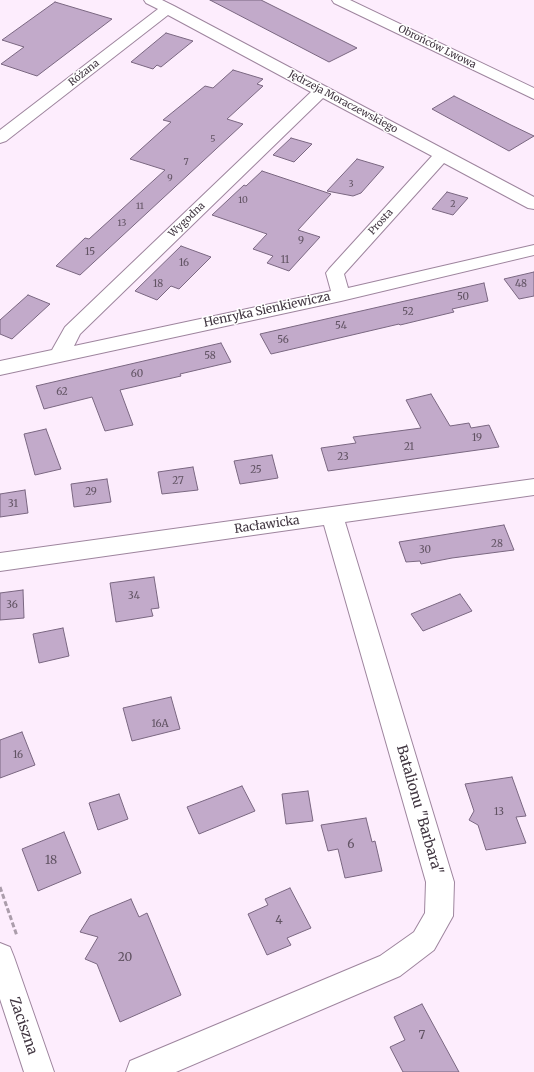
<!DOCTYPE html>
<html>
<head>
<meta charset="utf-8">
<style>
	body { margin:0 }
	canvas { display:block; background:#fdedfd }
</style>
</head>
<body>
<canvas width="534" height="1072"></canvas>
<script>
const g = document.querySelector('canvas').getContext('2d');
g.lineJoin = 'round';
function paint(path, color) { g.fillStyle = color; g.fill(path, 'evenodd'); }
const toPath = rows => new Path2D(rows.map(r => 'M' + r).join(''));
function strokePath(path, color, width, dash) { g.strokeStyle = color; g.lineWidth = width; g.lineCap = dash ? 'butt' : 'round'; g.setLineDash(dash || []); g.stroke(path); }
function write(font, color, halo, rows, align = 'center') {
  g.font = font + ' Merriweather,serif'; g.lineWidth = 3; g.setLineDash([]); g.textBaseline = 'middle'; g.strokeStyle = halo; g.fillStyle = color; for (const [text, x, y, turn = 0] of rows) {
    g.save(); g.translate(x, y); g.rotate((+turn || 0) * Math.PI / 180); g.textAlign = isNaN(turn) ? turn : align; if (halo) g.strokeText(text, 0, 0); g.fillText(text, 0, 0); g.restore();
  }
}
const building = toPath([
	[210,0,261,0,357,48,329,62,210,0],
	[55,2,112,19,37,76,1,64,24,47,2,40,55,2],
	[166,33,193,41,161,67,157,65,153,69,131,62,166,33],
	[233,70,263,79,257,84,263,86,227,119,243,124,80,275,56,266,85,238,89,239,165,170,130,159,171,122,163,120,205,86,213,88,233,70],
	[454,96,511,125,534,136,509,151,432,109,454,96],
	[291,138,312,144,294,162,273,155,291,138],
	[357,159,384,167,361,193,353,196,327,191,357,159],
	[262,171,331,194,298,230,320,237,289,271,267,263,273,256,253,249,267,234,212,215,244,185,246,186,262,171],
	[447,192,468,198,453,215,432,209,447,192],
	[181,246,211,257,179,289,171,286,157,300,135,291,181,246],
	[534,272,534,296,519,299,504,279,534,272],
	[484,283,488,301,452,309,454,312,400,325,399,324,271,354,260,334,484,283],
	[28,295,50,304,12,339,0,334,0,320,28,295],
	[221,343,231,362,180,374,181,376,120,390,133,425,105,431,92,397,44,409,36,386,221,343],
	[431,394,450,426,469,423,471,428,489,425,499,447,328,471,321,448,356,443,353,437,421,428,406,400,431,394],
	[46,429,61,469,35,475,24,434,46,429],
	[272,455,278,478,240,484,234,461,272,455],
	[193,467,198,490,162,494,158,472,193,467],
	[107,479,111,502,74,507,71,484,107,479],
	[25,490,28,513,0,517,0,494,25,490],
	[504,525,514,550,452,558,421,564,420,561,406,562,399,542,504,525],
	[154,577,159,608,151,609,153,616,116,622,110,583,154,577],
	[23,590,24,618,0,620,0,593,23,590],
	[460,594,472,611,423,631,411,614,460,594],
	[63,628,69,656,39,663,33,634,63,628],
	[171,697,180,729,132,741,123,708,171,697],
	[22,732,35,765,0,778,0,740,22,732],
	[512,777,526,816,516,817,526,843,486,850,478,825,469,820,474,811,465,784,512,777],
	[242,786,255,811,199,834,187,807,242,786],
	[308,791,313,821,286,824,282,794,308,791],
	[119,794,128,819,98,830,89,803,119,794],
	[366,818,372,842,375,841,382,871,345,878,338,849,328,851,321,825,366,818],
	[64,832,81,873,38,891,22,849,64,832],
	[290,888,311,928,287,938,291,945,267,955,248,914,268,905,265,899,290,888],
	[131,899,139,917,147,913,181,995,120,1022,97,964,85,959,98,937,80,932,90,916,131,899],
	[422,1004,459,1072,403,1072,390,1047,405,1040,394,1017,422,1004]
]);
paint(building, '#c2aaca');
strokePath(building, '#7a6781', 1);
const minor = toPath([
	[144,0,162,0,174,6,534,197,534,209,528,208,444,163,344,274,348,288,534,245,534,255,341,301,0,375,0,361,52,350,65,327,311,92,168,15,6,141,0,143,0,130,158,9,146,3,144,0],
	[323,98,432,156,329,269,326,273,331,291,74,346,80,334,323,98],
	[332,0,350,0,534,88,534,99,334,3,332,0],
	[534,479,534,495,345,522,454,882,453,916,434,950,400,976,176,1072,126,1072,130,1061,380,956,414,932,425,913,426,882,324,525,0,571,0,553,534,479],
	[0,943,10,947,14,957,54,1072,24,1072,0,999,0,943]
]);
strokePath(minor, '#9e859e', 2);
strokePath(toPath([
	[0,887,17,936]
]), '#ab9dab', 3, [5, 2.5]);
paint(minor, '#fff');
write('9px', '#615363', null, [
	["5",213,139],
	["7",186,162],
	["9",170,178],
	["3",351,184],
	["10",243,200],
	["2",453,204],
	["11",140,206],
	["13",122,223]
]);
write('10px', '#413641', '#fff', [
	["Obrońców Lwowa",437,47,26],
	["Różana",84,73,-38],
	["Jędrzeja Moraczewskiego",343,102,28],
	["Wygodna",187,220,-44],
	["Prosta",381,222,-48]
]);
write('10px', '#615363', null, [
	["9",301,241],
	["15",90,252],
	["11",285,260],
	["16",184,263],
	["18",158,284],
	["48",521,284],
	["50",463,297],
	["52",408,312],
	["54",341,326],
	["56",283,340],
	["58",210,356],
	["60",137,374],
	["62",62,392],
	["19",477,438],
	["21",409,447],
	["23",343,457],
	["25",256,470],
	["27",178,481],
	["29",91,492],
	["31",13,504],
	["28",497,544],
	["30",425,550],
	["34",134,596],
	["36",12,605],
	["16A",160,724],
	["16",18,755],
	["13",499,812]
]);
write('12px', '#413641', '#fff', [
	["Henryka Sienkiewicza",267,310,-12],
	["Racławicka",267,525,-8]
]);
write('12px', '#615363', null, [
	["6",351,845],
	["18",51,861],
	["4",279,921],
	["20",125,958],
	["7",422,1036]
]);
write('14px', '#413641', '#fff', [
	["Batalionu \"Barbara\"",419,810,74],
	["Zaciszna",23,1026,71]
]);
</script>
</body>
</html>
